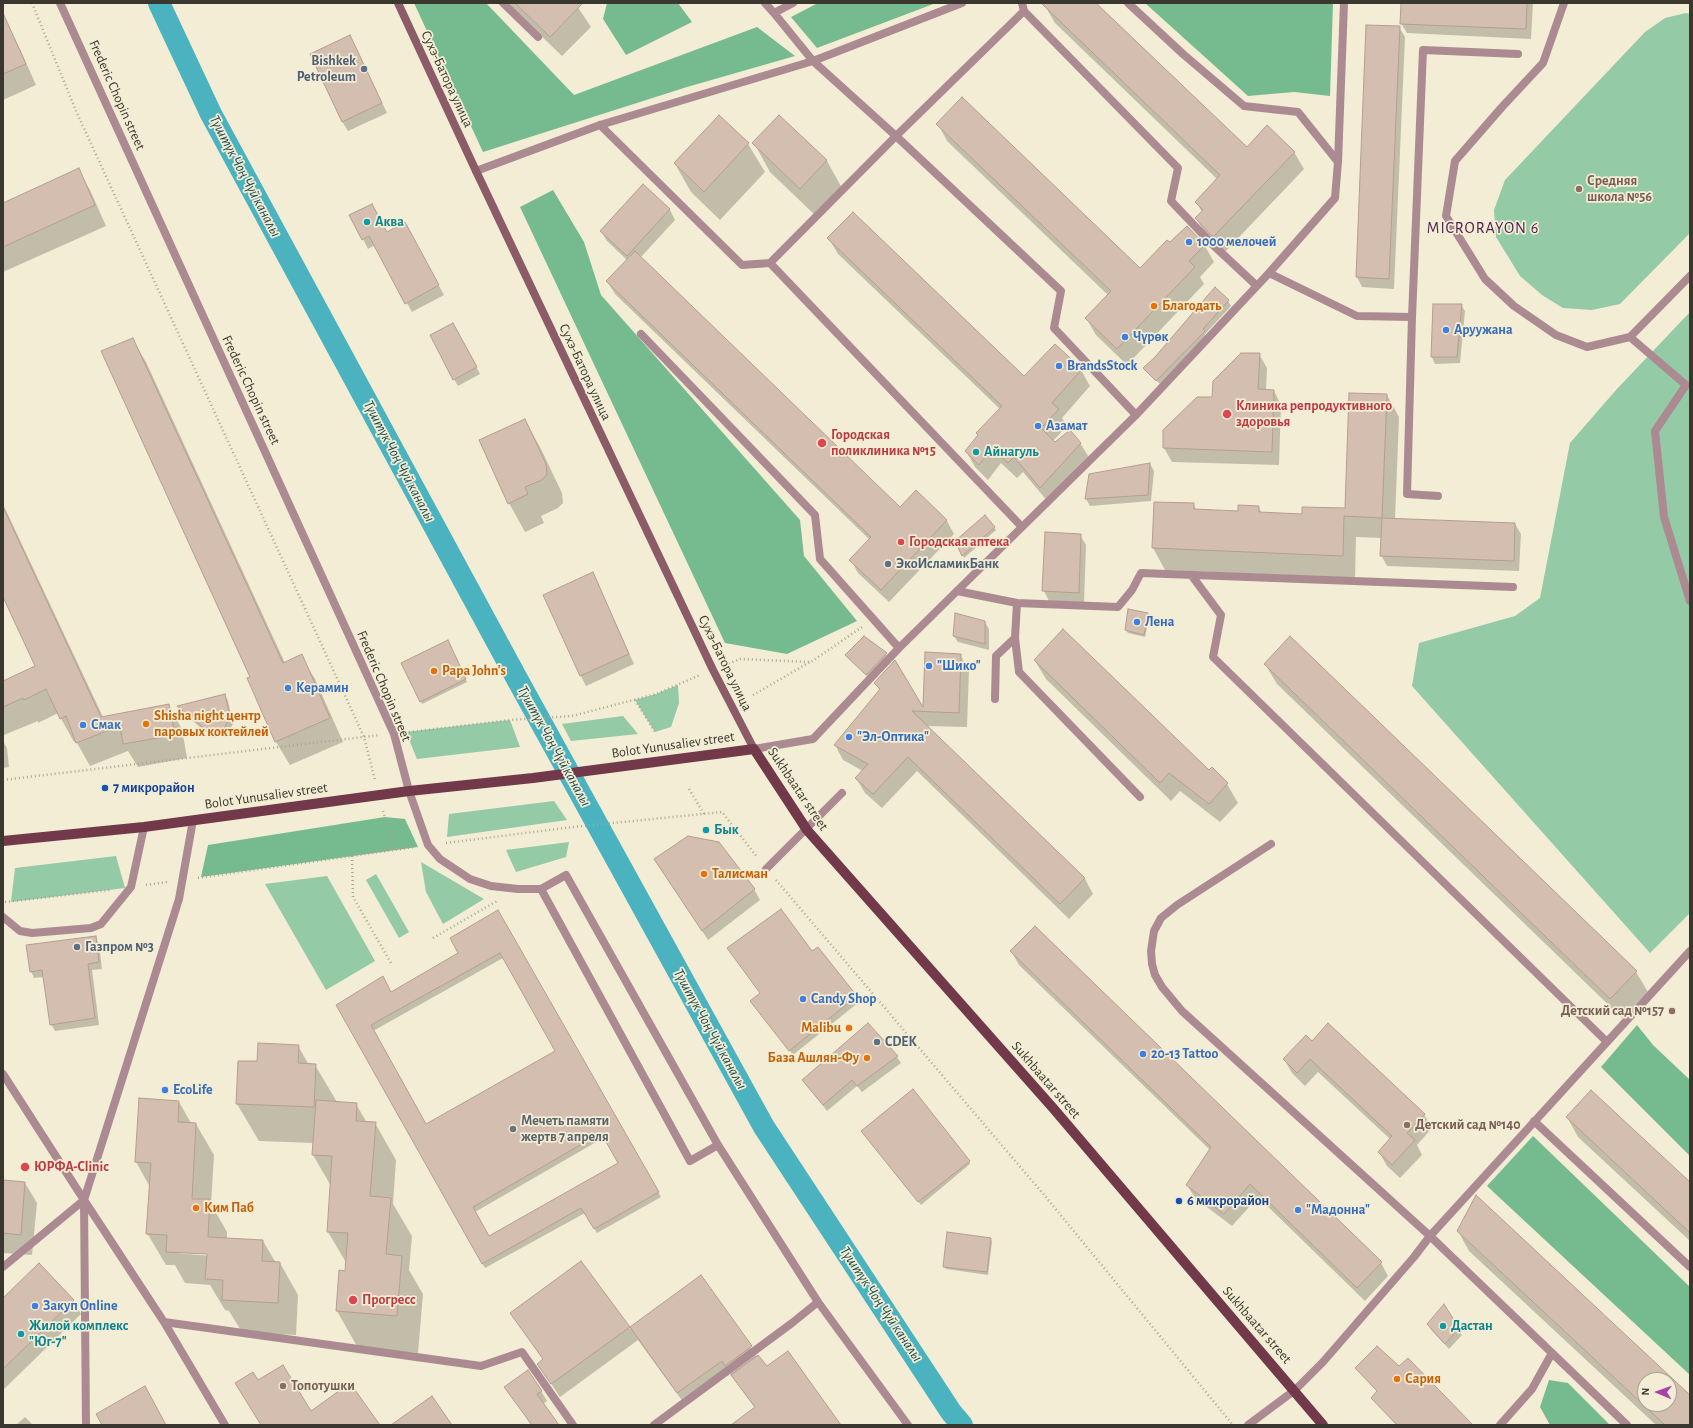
<!DOCTYPE html>
<html>
<head>
<meta charset="utf-8">
<style>
	body { margin:0 }
	#map { position:relative; width:1693px; height:1428px; overflow:hidden; background:#f2edd4; font-family:"Alegreya Sans",sans-serif }
	canvas { display:block }
	.frame { position:absolute; inset:0; border:4px solid #39372e; pointer-events:none }
	.north { position:absolute; left:1637px; top:1372px; width:40px; height:40px; box-sizing:border-box; background:#f2edd4; border:1px solid #a8a492; border-radius:50%; rotate:272deg; font-size:11px; font-weight:700; line-height:16px; text-align:center; color:#39372e }
	.north::after { content:''; display:block; margin:auto; width:14px; height:18px; background:#a842a7; clip-path:polygon(50% 0,100% 100%,50% 72%,0 100%) }
</style>
</head>
<body>
<div id="map">
<canvas width="1693" height="1428"></canvas>
<div class="frame"></div>
<div class="north">N</div>
</div>
<script>
const g = document.querySelector('canvas').getContext('2d');
g.lineJoin = 'round';
function paint(path, color) { g.fillStyle = color; g.fill(path, 'evenodd'); }
const toPath = rows => new Path2D(rows.map(r => 'M' + r).join(''));
function strokePath(path, color, width, dash) { g.strokeStyle = color; g.lineWidth = width; g.lineCap = dash ? 'butt' : 'round'; g.setLineDash(dash || []); g.stroke(path); }
function write(font, color, halo, rows, align = 'center') {
  g.font = font + ' "Alegreya Sans",sans-serif'; g.lineWidth = 3.5; g.setLineDash([]); g.textBaseline = 'middle'; g.strokeStyle = halo; g.fillStyle = color; for (const [text, x, y, turn = 0] of rows) {
    g.save(); g.translate(x, y); g.rotate((+turn || 0) * Math.PI / 180); g.textAlign = isNaN(turn) ? turn : align; if (halo) g.strokeText(text, 0, 0); g.fillText(text, 0, 0); g.restore();
  }
}
paint(toPath([
	[1686,13,1690,14,1690,233,1620,304,1592,310,1563,308,1542,295,1520,276,1496,237,1494,210,1505,180,1645,32,1665,18],
	[1690,312,1690,913,1650,953,1412,686,1419,643,1515,616,1540,598,1570,443,1616,390],
	[678,685,679,703,671,727,655,732,635,700,656,694],
	[623,716,638,734,571,741,562,724],
	[510,720,520,747,417,759,406,732],
	[554,801,567,820,447,837,449,814],
	[569,842,566,857,516,872,506,850],
	[116,856,125,888,11,902,15,868],
	[421,862,484,899,443,924,426,892],
	[376,874,409,932,399,938,366,880],
	[327,876,375,961,326,990,265,884]
]), '#94caa6');
paint(toPath([
	[414,3,486,3,574,95,757,27,795,56,687,87,483,152],
	[607,3,678,3,692,22,626,55,603,19],
	[818,3,936,3,817,48,791,17],
	[1145,3,1333,3,1330,96,1294,92,1248,96],
	[553,190,584,242,601,295,800,520,804,556,857,621,787,654,725,643,520,207],
	[385,817,405,819,418,847,201,877,208,845],
	[1637,1025,1653,1045,1690,1080,1690,1156,1601,1067],
	[1533,1136,1690,1287,1690,1375,1487,1186],
	[1549,1380,1568,1383,1610,1425,1550,1425,1540,1407]
]), '#76bb8f');
paint(toPath([
	[507,3,575,3,591,27,562,56],
	[1049,3,1095,3,1247,149,1294,152,1304,169,1223,254,1206,235,1196,218,1202,212,1196,202,1217,179,1055,23,1045,6],
	[1402,3,1533,3,1531,39,1407,33,1401,23],
	[1367,26,1399,27,1405,37,1394,289,1362,287,1357,277],
	[9,29,20,49,36,85,3,100,3,31],
	[355,47,387,113,348,131,342,121],
	[719,116,748,144,765,172,720,220,691,192,675,164],
	[779,116,827,161,843,190,817,217,770,172,754,143],
	[938,124,1140,269,1187,227,1205,246,1214,262,1200,277,1204,284,1127,365,1096,335,1086,318,1108,295,947,141],
	[78,170,90,190,106,226,3,272,3,204],
	[643,185,670,210,675,220,640,258,900,509,916,491,947,521,954,534,889,602,858,573,851,560,870,540,615,294,607,281,627,260,607,241,601,231],
	[351,215,387,233,410,233,444,295,412,312,375,245,368,249],
	[829,239,1024,377,1081,370,1090,386,1062,418,1067,426,1053,441,1055,444,1080,443,1090,459,1049,503,1023,472,1017,478,1001,463,988,480,975,467,966,451,1000,409,838,254],
	[1228,301,1231,306,1205,334,1206,336,1160,384,1146,371,1144,368],
	[1434,305,1461,305,1465,311,1460,363,1435,364,1432,357],
	[457,330,480,374,458,386,454,379],
	[132,339,146,362,285,663,301,656,315,679,343,742,290,765,276,742,248,679,251,678],
	[1259,354,1267,368,1266,391,1274,391,1281,405,1279,465,1172,462,1164,448,1164,431,1213,399],
	[1387,395,1399,417,1395,519,1515,524,1521,534,1519,571,1387,566,1381,555,1382,538,1356,537,1355,578,1165,570,1153,548,1155,503,1193,504,1197,511,1239,512,1258,507,1262,513,1303,515,1346,509],
	[525,420,541,449,562,493,563,503,558,508,541,516,544,523,525,532,509,503],
	[1150,464,1154,471,1151,501,1090,506,1086,499,1090,475],
	[3,504,103,717,169,706,182,729,187,758,138,767,128,751,90,766,76,741,74,742,58,713,38,723,38,721,4,735,3,682,37,667,3,595],
	[985,516,996,530,964,558,956,541],
	[1046,534,1080,535,1086,545,1084,603,1049,601,1044,591],
	[598,584,634,664,586,686,581,676],
	[1148,614,1149,617,1145,637,1128,633,1126,630],
	[985,622,989,629,989,650,958,642,954,636],
	[449,644,467,682,422,704,421,701],
	[886,654,887,657,868,677,846,655],
	[960,655,969,670,967,727,926,726,1085,879,1093,894,1069,919,917,771,882,808,865,793,856,778,863,771,843,760,835,745,880,691,875,683,923,711],
	[1035,661,1227,784,1238,803,1220,822,1180,791,1171,801,1046,679],
	[1265,664,1636,972,1648,992,1622,1018,1277,684],
	[225,695,228,701,233,724,227,735,213,738,182,712,178,706],
	[3,741,7,748,9,767,3,768],
	[718,843,754,889,760,900,708,940,661,869],
	[497,912,661,1197,597,1233,585,1213,485,1268,337,1005,391,993,460,954],
	[503,958,556,1051,426,1125,373,1031],
	[605,1137,620,1163,489,1238,475,1212],
	[95,937,99,944,102,969,92,970,99,1025,55,1031,51,1024,44,977,34,978,31,971],
	[817,948,859,1002,793,1055,751,1001],
	[1011,951,1381,1263,1388,1276,1365,1301,1258,1197,1232,1226,1195,1198,1187,1185,1210,1150,1019,965],
	[868,1024,897,1057,901,1063,862,1092,857,1086,827,1111,803,1080],
	[1312,1042,1424,1114,1432,1128,1417,1145,1422,1155,1400,1178,1387,1166,1379,1152,1390,1139,1318,1072,1305,1086,1292,1073,1284,1059],
	[298,1046,309,1065,315,1065,337,1102,356,1104,367,1123,375,1123,396,1160,393,1204,412,1236,409,1270,423,1294,418,1353,358,1348,337,1311,347,1264,328,1232,331,1186,313,1155,314,1143,259,1141,237,1104,258,1063],
	[179,1102,191,1123,196,1124,214,1155,211,1204,227,1232,227,1239,263,1241,276,1263,280,1263,298,1295,296,1335,242,1332,229,1311,225,1310,210,1285,185,1283,175,1265,166,1265,147,1233,150,1187,136,1162],
	[176,1251,212,1254,212,1256,176,1253],
	[1567,1117,1690,1184,1690,1241,1578,1137],
	[864,1134,969,1161,970,1164,921,1205],
	[3,1181,25,1183,37,1203,32,1255,3,1253],
	[1476,1197,1690,1397,1690,1425,1656,1425,1469,1251,1458,1231],
	[1645,1380,1669,1380,1669,1404,1645,1404],
	[991,1239,992,1242,988,1275,946,1269,944,1266],
	[581,1262,629,1329,701,1277,757,1357,767,1368,840,1425,732,1425,755,1408,730,1374,686,1406,638,1340,560,1397,538,1364,544,1360,511,1313],
	[3,1300,73,1300,81,1314,3,1390],
	[1428,1324,1458,1328,1462,1335,1449,1349,1432,1331],
	[506,1387,541,1391,547,1401,543,1404,558,1425,531,1425],
	[25,1417,33,1425,16,1425]
]), '#0003');
strokePath(toPath([
	[159,3,211,114,516,677,764,1127,951,1412,962,1425]
]), '#4bb3c0', 22);
const building = toPath([
	[515,3,583,3,550,37,515,3],
	[1041,3,1096,3,1247,147,1267,125,1295,152,1213,237,1195,218,1203,210,1195,202,1220,175,1041,3],
	[1401,3,1527,3,1526,29,1400,24,1401,3],
	[3,13,26,64,3,74,3,13],
	[1366,25,1400,26,1389,279,1356,277,1366,25],
	[350,35,382,103,342,122,310,54,350,35],
	[962,97,1140,268,1167,240,1170,242,1187,226,1205,245,1189,261,1195,267,1117,349,1085,318,1111,291,936,124,962,97],
	[719,115,749,143,704,192,674,163,719,115],
	[779,115,827,160,800,189,752,143,779,115],
	[79,168,95,205,3,247,3,203,79,168],
	[643,184,670,209,627,256,600,231,643,184],
	[372,204,387,232,405,222,439,285,405,304,369,236,362,240,349,215,372,204],
	[853,212,1024,376,1055,344,1082,369,1052,403,1059,409,1041,428,1055,442,1070,430,1081,443,1040,488,1014,457,1008,463,992,448,979,465,965,451,978,435,976,433,1002,406,827,238,853,212],
	[635,251,900,507,916,490,947,520,881,590,849,560,871,537,606,281,635,251],
	[1215,287,1229,300,1203,329,1205,331,1156,381,1143,368,1155,357,1215,287],
	[1433,304,1462,304,1457,357,1431,357,1433,304],
	[453,323,477,367,453,380,430,335,453,323],
	[133,338,283,663,302,654,330,718,275,742,247,678,250,677,101,351,133,338],
	[1241,353,1260,353,1258,389,1274,390,1272,452,1163,448,1163,430,1197,397,1212,397,1213,381,1241,353],
	[1349,393,1387,394,1382,518,1344,516,1343,556,1152,548,1154,502,1194,503,1194,509,1238,511,1238,505,1259,506,1259,512,1302,514,1302,507,1345,508,1349,393],
	[525,419,546,464,547,474,542,480,525,487,528,494,508,504,479,440,525,419],
	[1150,463,1148,495,1085,499,1089,474,1150,463],
	[3,507,101,717,169,704,175,735,123,744,120,726,76,743,66,716,60,719,46,689,24,700,23,698,3,707,3,681,35,666,3,597,3,507],
	[985,515,995,527,962,556,955,541,985,515],
	[1382,518,1515,523,1514,561,1380,556,1382,518],
	[1045,532,1081,534,1079,593,1042,591,1045,532],
	[593,572,629,654,580,676,543,595,593,572],
	[1128,609,1148,613,1144,635,1125,630,1128,609],
	[955,613,985,621,985,644,953,636,955,613],
	[1063,629,1209,770,1212,767,1228,783,1209,804,1169,773,1160,783,1034,660,1063,629],
	[864,636,887,653,866,675,845,655,864,636],
	[1290,636,1637,971,1610,999,1264,664,1290,636],
	[448,640,466,679,420,702,401,663,448,640],
	[925,652,961,654,959,713,912,711,1085,878,1060,904,908,757,873,794,855,778,868,764,834,745,880,689,874,683,895,660,923,707,925,652],
	[225,694,230,717,224,729,209,732,177,706,225,694],
	[688,836,719,842,755,889,702,931,654,859,688,836],
	[781,909,812,951,818,947,857,996,789,1051,750,1001,760,993,727,948,781,909],
	[498,910,659,1192,594,1229,581,1208,482,1264,336,1005,383,976,391,992,458,953,450,938,498,910],
	[500,953,555,1051,426,1124,371,1025,500,953],
	[601,1133,618,1163,489,1236,473,1207,601,1133],
	[1035,926,1382,1262,1357,1288,1250,1184,1224,1214,1186,1185,1211,1147,1010,951,1035,926],
	[96,936,99,962,88,964,95,1018,50,1025,42,970,30,972,26,945,96,936],
	[868,1023,898,1056,857,1086,852,1080,823,1105,802,1080,868,1023],
	[1328,1023,1425,1114,1407,1133,1415,1140,1392,1165,1378,1152,1392,1136,1310,1059,1297,1073,1283,1059,1306,1035,1312,1041,1328,1023],
	[258,1043,299,1045,298,1063,316,1064,314,1107,236,1104,238,1061,257,1061,258,1043],
	[913,1089,970,1161,918,1202,861,1131,913,1089],
	[1591,1090,1690,1182,1690,1233,1566,1117,1591,1090],
	[139,1098,179,1101,178,1122,196,1123,192,1199,210,1199,208,1237,263,1240,262,1261,280,1262,278,1303,222,1300,223,1280,205,1279,207,1254,166,1252,167,1235,146,1234,151,1163,135,1162,139,1098],
	[316,1100,357,1103,356,1121,376,1122,370,1196,391,1198,386,1254,402,1256,397,1316,336,1311,339,1270,345,1271,348,1233,327,1232,332,1156,312,1155,316,1100],
	[3,1180,25,1182,21,1235,3,1233,3,1180],
	[1476,1195,1690,1395,1690,1425,1665,1425,1457,1231,1476,1195],
	[1645,1380,1669,1380,1669,1404,1645,1404,1645,1380],
	[947,1232,991,1238,987,1272,943,1267,947,1232],
	[581,1261,630,1327,551,1384,537,1364,543,1359,510,1313,581,1261],
	[39,1263,74,1300,3,1369,3,1298,39,1263],
	[701,1275,752,1346,725,1366,722,1361,677,1393,630,1327,701,1275],
	[1444,1304,1459,1328,1445,1344,1427,1324,1444,1304],
	[1377,1346,1399,1366,1408,1358,1473,1425,1397,1425,1371,1398,1377,1391,1355,1368,1377,1346],
	[788,1351,841,1425,731,1425,755,1407,731,1375,758,1355,767,1366,788,1351],
	[283,1365,311,1411,350,1383,380,1425,261,1425,235,1383,253,1372,258,1380,283,1365],
	[528,1370,542,1391,537,1394,559,1425,532,1425,504,1387,528,1370],
	[145,1386,166,1425,102,1425,96,1414,145,1386],
	[432,1396,452,1425,391,1425,432,1396]
]);
paint(building, '#d4beaf');
strokePath(building, '#b39e8f', 1);
strokePath(toPath([
	[32,3,76,111,364,737,375,780],
	[725,665,740,659,811,662,862,627],
	[753,695,810,662],
	[635,700,655,732],
	[409,732,510,720,572,716,656,694,700,675],
	[3,780,380,735],
	[689,789,704,814],
	[383,811,396,850],
	[446,843,573,827,722,812,757,857],
	[352,856,353,897,391,963],
	[198,878,415,847],
	[776,880,1045,1196,1233,1425],
	[146,885,167,882],
	[5,902,110,890],
	[433,938,497,901]
]), '#a9a592', 2.5, [1, 3]);
strokePath(toPath([
	[503,3,538,37],
	[765,3,774,13],
	[793,3,774,13,813,61,896,136,1061,291,1054,328,1136,415],
	[1022,3,1024,11,896,136,770,263,1022,527],
	[1128,3,1183,54,1244,106,1298,112,1338,162],
	[1564,3,1543,63,1502,107,1455,161,1446,216,1485,279,1514,306,1556,335,1587,347,1630,337,1690,276],
	[1024,11,1178,168,1171,201,1212,244,1257,286],
	[600,125,742,265,770,263],
	[476,171,600,125,813,61,962,3],
	[1269,273,1335,198,1338,162,1344,3],
	[1412,317,1407,494,1438,496],
	[641,334,815,515,820,559,899,648],
	[1630,337,1686,385,1655,431,1664,517,1690,601],
	[1192,576,1221,615,1213,657,1606,1041],
	[957,591,1017,603,1015,638,1019,672,1140,797],
	[1017,603,1118,607,1132,590,1141,573,1513,587],
	[995,699,996,656,1015,638],
	[754,749,813,739,899,648,1136,415,1269,273,1357,316,1412,317,1423,50,1518,54],
	[409,791,428,845,440,859,470,879,491,886,518,889,541,889,690,1161,718,1145,566,875,541,889],
	[1271,844,1177,905,1161,918,1154,931,1151,951,1152,964,1155,975,1162,987,1182,1011,1430,1236,1552,1353,1532,1389,1500,1425],
	[766,869,842,793],
	[3,917,20,931,32,933,91,928,101,924,131,887,144,827],
	[3,1074,84,1200,164,1322],
	[1534,1121,1690,1267],
	[718,1145,818,1302],
	[84,1201,86,1425],
	[3,1267,84,1200,179,899,193,820],
	[1552,1353,1627,1425],
	[225,1425,164,1322,481,1366,522,1352,573,1425],
	[654,1425,792,1323,818,1302,908,1425],
	[1248,1425,1295,1390,1323,1362,1414,1257,1430,1236,1690,951]
]), '#ac8a92', 8);
strokePath(toPath([
	[60,3,394,734,409,791]
]), '#ac8a92', 8);
strokePath(toPath([
	[398,3,476,171,713,670,754,749]
]), '#8b5b68', 8);
strokePath(toPath([
	[3,841,144,827,409,791,533,778,754,749,807,830,1053,1108,1323,1425]
]), '#71394a', 10);
for (const [x, y, r, color] of [
	[364,69,4,"#5c6f8a"],
	[1579,189,4,"#8d6e63"],
	[367,222,4,"#0f9aa8"],
	[1189,242,4,"#3f7fe0"],
	[1154,306,4,"#e8710a"],
	[1446,330,4,"#3f7fe0"],
	[1125,337,4,"#3f7fe0"],
	[1059,366,4,"#3f7fe0"],
	[1227,414,5,"#e0444e"],
	[1038,426,4,"#3f7fe0"],
	[822,443,5,"#e0444e"],
	[976,452,4,"#0f9aa8"],
	[901,542,4,"#e0444e"],
	[888,564,4,"#5c6f8a"],
	[1137,622,4,"#3f7fe0"],
	[929,666,4,"#3f7fe0"],
	[434,671,4,"#e8710a"],
	[288,688,4,"#3f7fe0"],
	[146,724,4,"#e8710a"],
	[83,725,4,"#3f7fe0"],
	[849,737,4,"#3f7fe0"],
	[105,788,4,"#1a4fb4"],
	[706,830,4,"#0f9aa8"],
	[704,874,4,"#e8710a"],
	[77,947,4,"#5c6f8a"],
	[803,999,4,"#3f7fe0"],
	[1672,1011,4,"#8d6e63"],
	[849,1028,4,"#e8710a"],
	[877,1042,4,"#5c6f8a"],
	[1143,1054,4,"#3f7fe0"],
	[867,1058,4,"#e8710a"],
	[165,1090,4,"#3f7fe0"],
	[1407,1125,4,"#8d6e63"],
	[513,1129,4,"#6b7280"],
	[25,1167,5,"#e0444e"],
	[1179,1201,4,"#1a4fb4"],
	[196,1208,4,"#e8710a"],
	[1298,1210,4,"#3f7fe0"],
	[353,1300,5,"#e0444e"],
	[35,1306,4,"#3f7fe0"],
	[1443,1326,4,"#0f9aa8"],
	[21,1334,4,"#0f9aa8"],
	[1397,1379,4,"#e8710a"],
	[283,1386,4,"#8d6e63"]
]) { const dot = new Path2D(); dot.arc(x, y, r, 0, 2 * Math.PI); g.fillStyle = color; g.fill(dot); strokePath(dot, '#f2edd4', 1.5); }
write('bold 14px', '#4e5e75', '#f2edd4', [
	["Bishkek",356,61,"right"],
	["Petroleum",356,77,"right"],
	["ЭкоИсламикБанк",896,564],
	["Газпром №3",85,947],
	["CDEK",885,1042]
], 'left');
write('14px', '#39372e', '#f2edd4', [
	["Сухэ-Батора улица",447,79,65],
	["Frederic Chopin street",117,95,66],
	["Сухэ-Батора улица",585,372,65],
	["Frederic Chopin street",251,390,65],
	["Сухэ-Батора улица",725,663,64],
	["Frederic Chopin street",384,686,67],
	["Bolot Yunusaliev street",673,745,-8],
	["Sukhbaatar street",798,789,56],
	["Bolot Yunusaliev street",266,796,-8],
	["Sukhbaatar street",1046,1080,49],
	["Sukhbaatar street",1257,1325,49]
]);
write('bold 14px', '#785e54', '#f2edd4', [
	["Средняя",1587,181],
	["школа №56",1587,197],
	["Детский сад №157",1664,1011,"right"],
	["Детский сад №140",1415,1125],
	["Топотушки",291,1386]
], 'left');
write('bold 14px', '#0d838f', '#f2edd4', [
	["Аква",375,222],
	["Айнагуль",984,452],
	["Бык",714,830],
	["Жилой комплекс",29,1326],
	["\"Юг-7\"",29,1342],
	["Дастан",1451,1326]
], 'left');
write('bold 14px', '#366cbe', '#f2edd4', [
	["1000 мелочей",1197,242],
	["Аруужана",1454,330],
	["Чүрөк",1133,337],
	["BrandsStock",1067,366],
	["Азамат",1046,426],
	["Лена",1145,622],
	["\"Шико\"",937,666],
	["Керамин",296,688],
	["Смак",91,725],
	["\"Эл-Оптика\"",857,737],
	["Candy Shop",811,999],
	["20-13 Tattoo",1151,1054],
	["EcoLife",173,1090],
	["\"Мадонна\"",1306,1210],
	["Закуп Online",43,1306]
], 'left');
write('bold 14px', '#c56008', '#f2edd4', [
	["Благодать",1162,306],
	["Papa John's",442,671],
	["Shisha night центр",154,716],
	["паровых коктейлей",154,732],
	["Талисман",712,874],
	["Malibu",841,1028,"right"],
	["База Ашлян-Фу",859,1058,"right"],
	["Ким Паб",204,1208],
	["Сария",1405,1379]
], 'left');
write('bold 14px', '#be3a42', '#f2edd4', [
	["Клиника репродуктивного",1236,406],
	["здоровья",1236,422],
	["Городская",831,435],
	["поликлиника №15",831,451],
	["Городская аптека",909,542],
	["ЮРФА-Clinic",34,1167],
	["Прогресс",362,1300]
], 'left');
write('bold 14px', '#164399', '#f2edd4', [
	["7 микрорайон",113,788],
	["6 микрорайон",1187,1201]
], 'left');
write('bold 14px', '#5b616d', '#f2edd4', [
	["Мечеть памяти",521,1121],
	["жертв 7 апреля",521,1137]
], 'left');
write('italic 15px', '#1b494f', '#f2edd4', [
	["Түштүк Чоң Чүй каналы",245,176,62],
	["Түштүк Чоң Чүй каналы",399,461,62],
	["Түштүк Чоң Чүй каналы",554,746,61],
	["Түштүк Чоң Чүй каналы",710,1029,61],
	["Түштүк Чоң Чүй каналы",881,1304,56]
]);
g.letterSpacing = '1px';
write('16px', '#512050', '#f2edd4', [
	["MICRORAYON 6",1483,228]
]);
g.letterSpacing = '0px';
</script>
</body>
</html>
